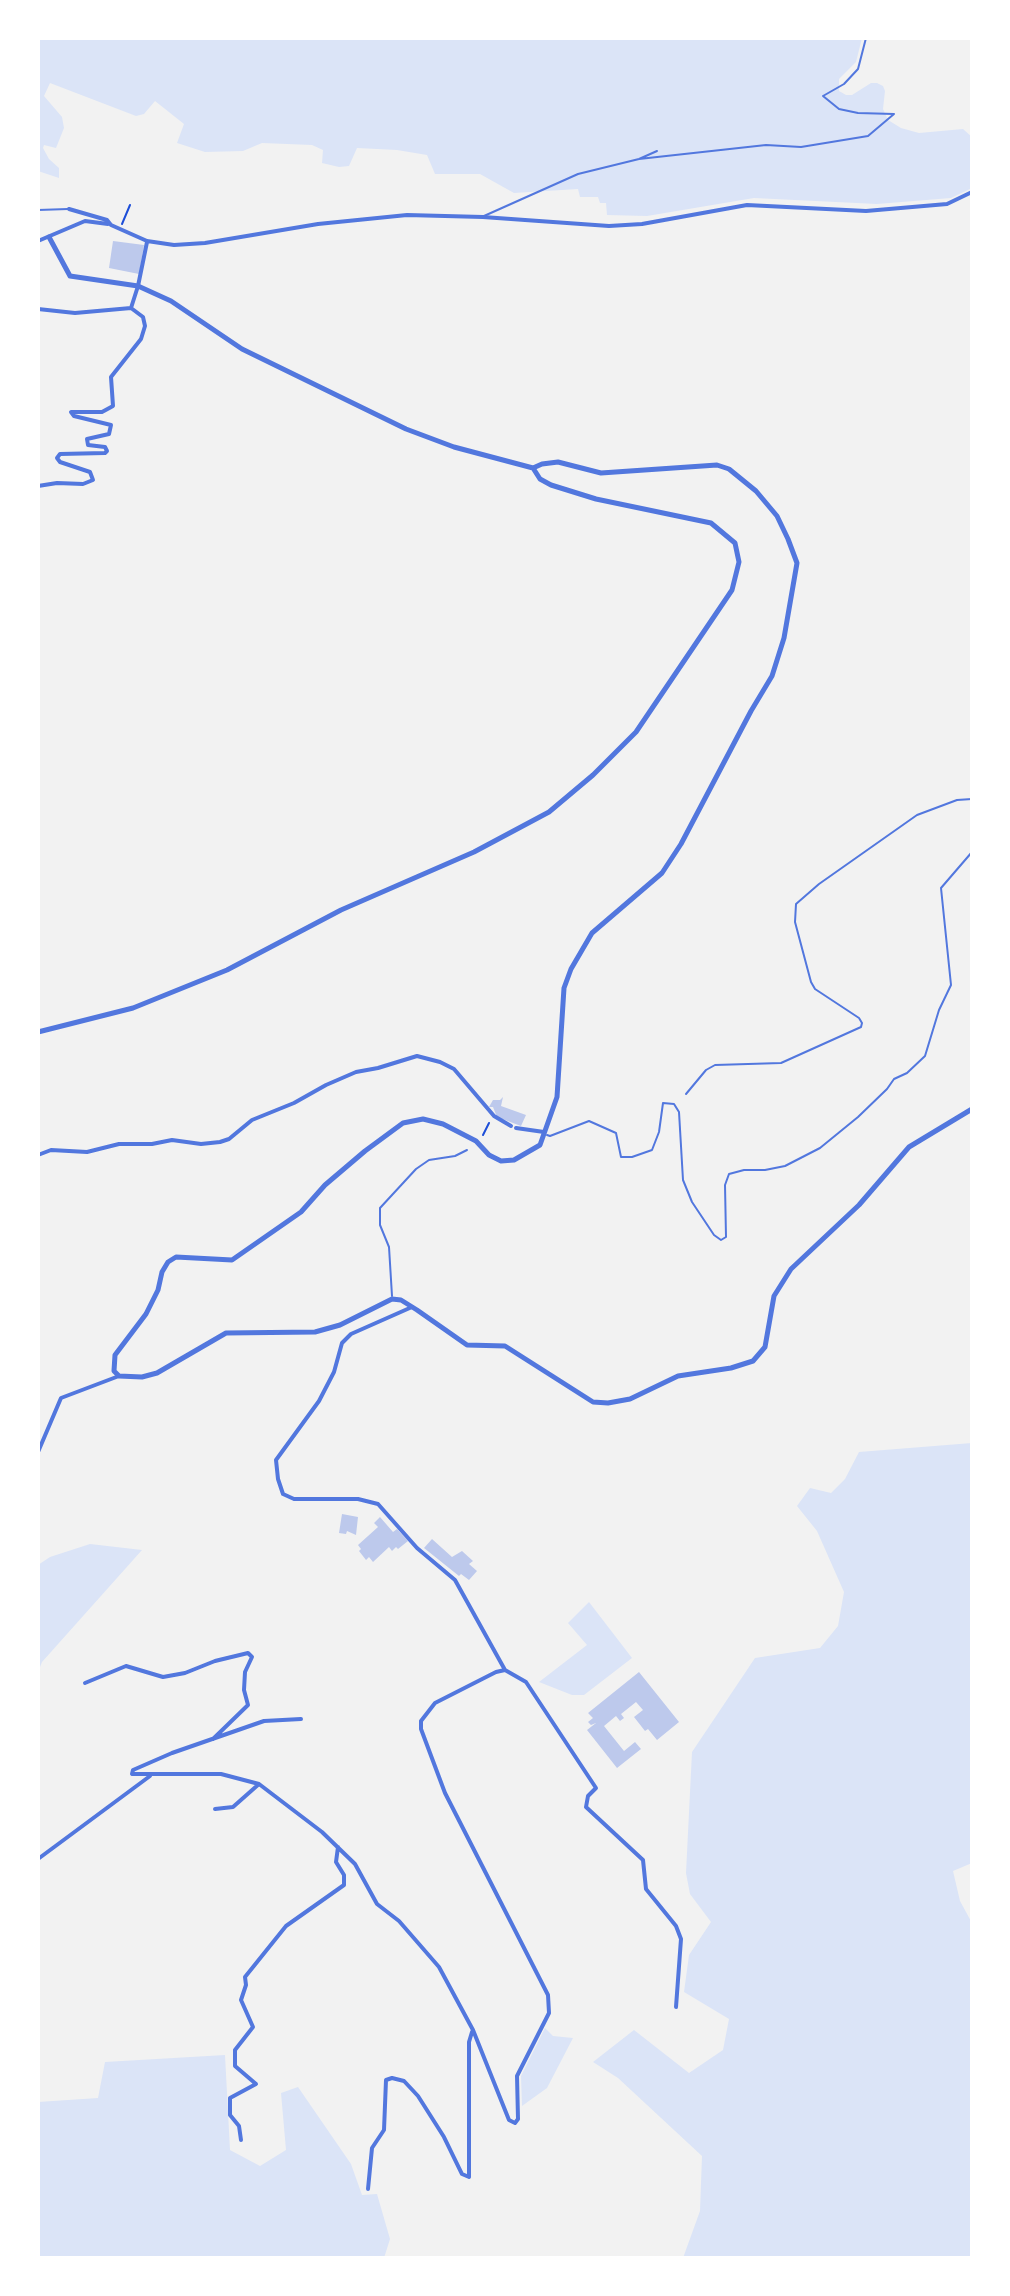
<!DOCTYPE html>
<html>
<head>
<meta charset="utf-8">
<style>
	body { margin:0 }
	#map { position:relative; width:1010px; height:2296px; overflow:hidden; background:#f2f2f2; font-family:"Fira Sans Condensed",sans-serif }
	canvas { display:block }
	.frame { position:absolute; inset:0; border:40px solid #fff; pointer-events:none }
</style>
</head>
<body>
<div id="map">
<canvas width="1010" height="2296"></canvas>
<div class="frame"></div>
</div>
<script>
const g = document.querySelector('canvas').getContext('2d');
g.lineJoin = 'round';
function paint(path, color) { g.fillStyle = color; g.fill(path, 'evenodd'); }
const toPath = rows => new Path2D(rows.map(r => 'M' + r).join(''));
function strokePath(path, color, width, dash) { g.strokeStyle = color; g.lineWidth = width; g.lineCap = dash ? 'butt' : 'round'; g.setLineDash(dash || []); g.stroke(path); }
paint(toPath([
	[38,38,862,38,856,62,839,79,839,91,846,95,852,95,871,83,877,83,883,86,885,91,883,109,888,120,901,128,919,133,963,129,972,137,972,188,951,198,877,204,754,198,647,216,607,215,606,203,600,203,598,197,580,197,578,189,514,193,480,174,435,174,427,155,397,150,357,148,349,166,339,167,322,163,323,150,312,145,262,143,243,151,205,152,177,143,184,124,155,101,144,114,136,116,50,83,44,96,62,117,64,128,56,148,44,145,43,148,49,159,59,168,59,178,38,171],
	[972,1443,972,1863,953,1871,960,1901,972,1923,972,2258,683,2258,700,2211,702,2156,618,2078,593,2062,634,2030,689,2073,723,2050,729,2019,684,1992,689,1955,711,1922,690,1894,686,1873,692,1752,755,1658,820,1648,838,1626,844,1592,817,1531,797,1506,810,1488,831,1493,845,1479,859,1452],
	[90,1544,142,1550,42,1662,38,1672,38,1565,50,1557],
	[589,1602,632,1658,584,1695,572,1695,539,1682,587,1645,568,1623],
	[545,2028,553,2036,573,2038,547,2088,522,2106,521,2076],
	[225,2055,230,2150,260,2166,286,2150,281,2093,298,2087,351,2164,362,2195,377,2194,390,2239,384,2258,38,2258,38,2102,98,2098,105,2062]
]), '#dbe4f7');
paint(toPath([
	[113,241,144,245,139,274,109,268],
	[503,1097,501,1106,526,1115,521,1126,497,1117,493,1107,489,1107,493,1100,500,1100],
	[342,1514,358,1517,356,1535,347,1531,346,1534,339,1533],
	[380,1517,393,1532,397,1529,408,1541,398,1549,396,1547,392,1551,389,1547,373,1562,369,1557,366,1560,359,1551,361,1549,358,1545,378,1527,374,1523],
	[432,1539,452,1557,462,1551,473,1561,469,1564,477,1571,469,1580,461,1574,459,1576,424,1548],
	[639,1672,679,1722,657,1740,648,1729,645,1731,634,1717,643,1710,636,1702,621,1714,624,1718,620,1721,616,1716,604,1726,624,1751,635,1742,641,1749,617,1768,587,1730,596,1723,591,1725,588,1722,593,1718,588,1713]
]), '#bdc9ec');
strokePath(toPath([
	[122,224,130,205],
	[483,1135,489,1123]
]), '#1d4ed8', 2);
strokePath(toPath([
	[639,159,766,145,801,147,868,136,894,114,858,113,839,109,823,96,844,84,858,69,866,38],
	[38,210,68,209],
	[484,216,578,174,639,159,657,151],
	[686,1094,706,1070,715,1065,781,1063,861,1027,862,1023,859,1018,815,989,811,982,795,922,796,904,819,884,917,815,957,800,972,799],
	[547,1135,550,1136,589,1121,616,1133,621,1157,632,1157,652,1150,659,1132,663,1103,674,1104,679,1112,683,1180,692,1202,714,1235,721,1240,726,1237,725,1185,729,1174,744,1170,765,1170,785,1166,820,1148,858,1117,887,1089,894,1079,907,1073,925,1056,939,1010,951,985,941,888,972,852],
	[392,1296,389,1247,380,1225,380,1208,416,1169,429,1160,455,1156,467,1150]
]), '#5277de', 2);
strokePath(toPath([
	[69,209,107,220,111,225,147,241,174,245,205,243,318,224,407,215,483,217,609,226,642,224,747,205,866,211,947,204,972,192],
	[38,241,85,221,108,224],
	[38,309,75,313,131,308,138,286,147,242],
	[38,486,57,483,83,484,93,480,90,472,60,462,57,458,60,454,105,453,107,451,105,447,88,445,87,439,109,434,111,425,74,416,71,412,102,412,113,406,111,377,141,339,145,326,143,317,131,308],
	[516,1128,544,1132],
	[38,1155,51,1150,87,1152,119,1144,152,1144,172,1140,201,1144,220,1142,229,1139,252,1120,294,1103,326,1085,356,1072,378,1068,417,1056,440,1062,454,1069,494,1116,511,1126],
	[412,1307,351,1334,342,1343,334,1372,319,1401,276,1460,278,1479,283,1494,294,1499,358,1499,378,1504,417,1548,455,1580,505,1670,526,1682,596,1788,588,1796,586,1807,643,1860,646,1889,676,1926,681,1939,676,2007],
	[38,1452,61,1398,119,1376],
	[85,1683,126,1666,163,1677,185,1673,215,1661,248,1653,252,1657,245,1672,244,1690,248,1705,213,1739],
	[301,1719,264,1721,172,1753,133,1770,132,1774,221,1774,259,1784,322,1832,355,1864,377,1904,399,1921,439,1967,473,2030,509,2120,515,2123,518,2119,517,2076,549,2013,548,1995,445,1793,421,1729,421,1721,435,1703,496,1672,505,1670],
	[215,1809,233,1807,259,1784],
	[38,1859,150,1776],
	[241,2140,239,2126,230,2115,230,2098,256,2084,235,2066,235,2050,253,2027,241,2000,246,1985,245,1977,286,1926,344,1885,344,1875,336,1862,338,1847],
	[368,2189,372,2148,384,2130,386,2080,392,2078,404,2081,418,2096,444,2137,462,2174,469,2177,469,2042,472,2032]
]), '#5277de', 4);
strokePath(toPath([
	[49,237,70,276,138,286,171,301,242,349,406,429,454,447,533,468],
	[38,1032,133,1008,227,970,341,910,474,852,549,812,593,775,636,732,732,590,739,562,735,543,711,523,596,499,551,485,540,479,533,468,542,464,558,462,601,473,717,465,729,469,756,491,777,516,788,539,797,563,784,638,772,676,751,711,681,844,662,873,592,933,571,969,564,988,557,1097,540,1145,514,1160,501,1161,489,1155,476,1141,443,1124,423,1119,403,1123,365,1151,325,1185,301,1212,232,1260,176,1257,168,1262,162,1272,158,1290,146,1314,115,1355,114,1371,119,1376,142,1377,157,1373,226,1333,315,1332,340,1325,392,1299,401,1300,417,1310,467,1345,505,1346,593,1402,608,1403,630,1399,678,1376,731,1368,753,1361,765,1347,774,1296,791,1269,859,1205,909,1147,972,1109]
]), '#5277de', 5);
</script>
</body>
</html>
